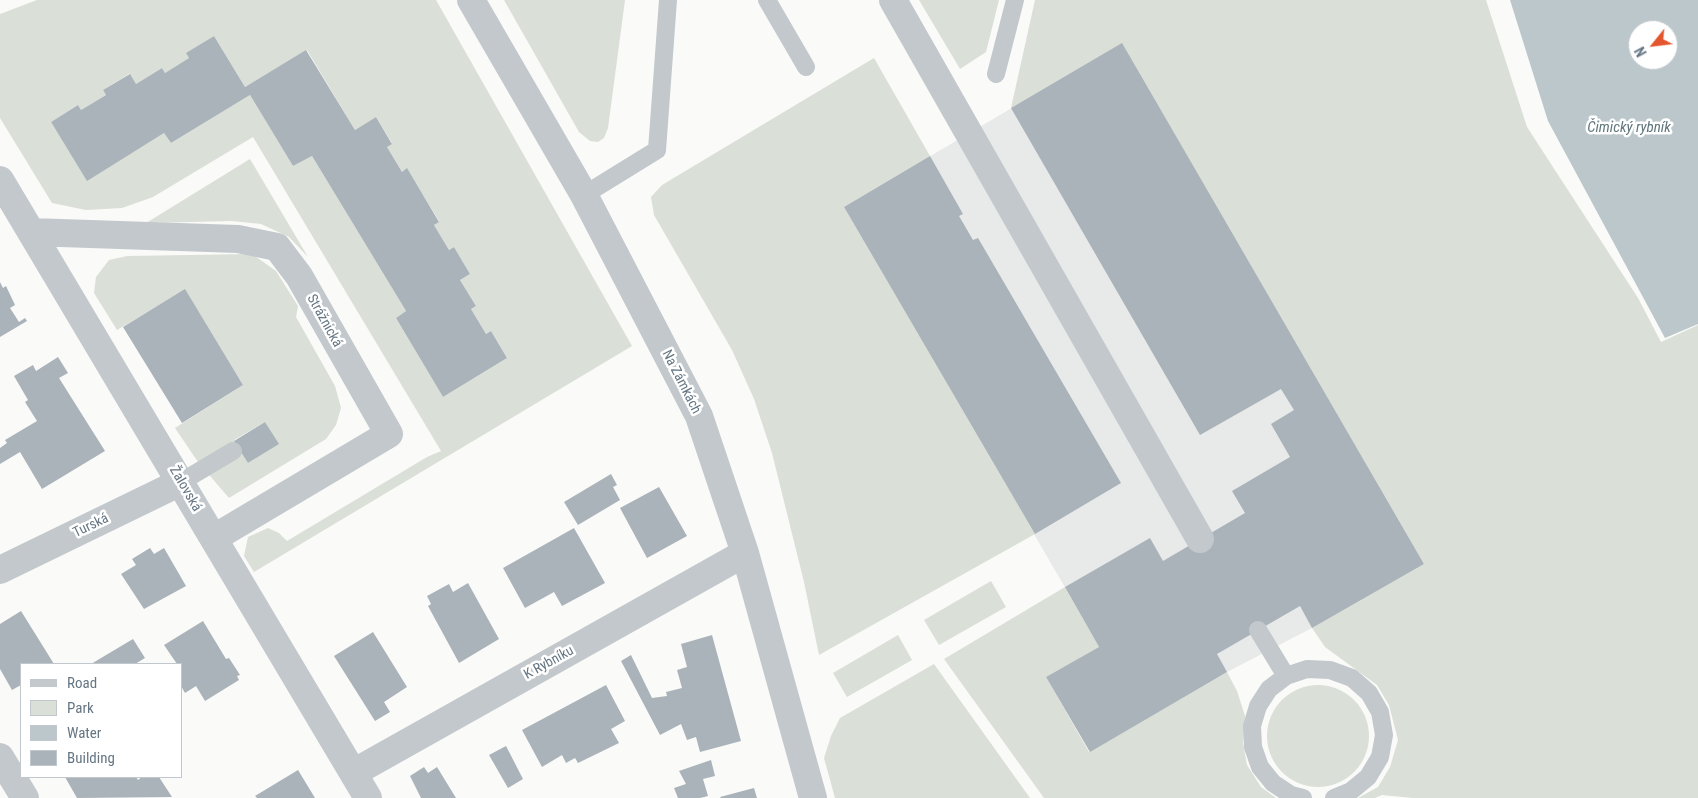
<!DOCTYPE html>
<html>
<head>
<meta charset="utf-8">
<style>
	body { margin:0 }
	#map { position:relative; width:1698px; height:798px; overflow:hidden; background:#fafaf8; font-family:"Roboto Condensed",sans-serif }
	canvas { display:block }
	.legend { position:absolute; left:20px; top:663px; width:162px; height:115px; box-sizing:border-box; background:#fff; border:1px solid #c1c8cd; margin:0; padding:6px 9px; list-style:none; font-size:15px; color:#657683 }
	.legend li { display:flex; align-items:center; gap:10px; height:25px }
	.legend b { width:25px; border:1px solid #c1c8cd }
	.north { position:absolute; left:1628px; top:20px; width:50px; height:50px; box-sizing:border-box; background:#fff; border:1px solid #c1c8cd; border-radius:50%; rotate:241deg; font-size:14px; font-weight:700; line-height:20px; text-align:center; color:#657683 }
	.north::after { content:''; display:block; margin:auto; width:18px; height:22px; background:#e4572e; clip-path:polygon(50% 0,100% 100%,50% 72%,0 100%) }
</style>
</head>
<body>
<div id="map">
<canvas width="1698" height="798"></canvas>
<ul class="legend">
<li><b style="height:6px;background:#c3c8cc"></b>Road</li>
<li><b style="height:14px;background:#dadfd7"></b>Park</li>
<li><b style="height:14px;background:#bbc7cb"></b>Water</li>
<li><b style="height:14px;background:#aab3b9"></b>Building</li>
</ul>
<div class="north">N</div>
</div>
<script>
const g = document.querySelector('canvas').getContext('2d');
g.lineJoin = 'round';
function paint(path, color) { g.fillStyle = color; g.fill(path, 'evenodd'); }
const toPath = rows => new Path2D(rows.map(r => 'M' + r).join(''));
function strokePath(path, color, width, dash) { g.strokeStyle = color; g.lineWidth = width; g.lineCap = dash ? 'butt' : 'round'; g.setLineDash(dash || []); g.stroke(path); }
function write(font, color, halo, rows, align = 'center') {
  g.font = font + ' "Roboto Condensed",sans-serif'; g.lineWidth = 5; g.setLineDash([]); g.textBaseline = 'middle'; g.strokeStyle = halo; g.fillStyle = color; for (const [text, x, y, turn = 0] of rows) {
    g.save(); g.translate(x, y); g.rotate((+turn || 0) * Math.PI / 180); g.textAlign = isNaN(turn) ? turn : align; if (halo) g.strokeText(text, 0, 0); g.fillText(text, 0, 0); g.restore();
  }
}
paint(toPath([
	[1122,43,1424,564,1312,628,1227,672,1090,752,1046,677,1099,646,844,207]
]), '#e8e9e9');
paint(toPath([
	[37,0,436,0,632,346,254,572,244,556,248,537,268,528,279,533,287,541,427,457,441,451,253,137,153,197,122,208,86,210,52,203,0,118,0,14],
	[214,36,245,87,307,50,355,130,376,117,392,143,387,147,402,172,407,169,439,221,434,225,449,250,454,247,470,274,460,280,476,306,471,309,486,334,491,331,507,358,443,397,396,318,406,311,312,156,293,166,250,95,171,143,164,133,87,180,51,122,78,105,81,110,106,95,103,90,129,74,136,84,162,68,165,73,189,58,187,53],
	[504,0,625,0,608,128,604,138,598,142,590,141,579,132],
	[919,0,999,0,986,52,960,69],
	[1035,0,1486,0,1527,127,1638,298,1661,342,1698,325,1698,798,1413,798,1382,795,1375,798,1358,798,1378,787,1390,767,1398,740,1389,705,1377,685,1325,647,1312,628,1424,564,1122,44,1011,108],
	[874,58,930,156,844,207,1035,534,819,655,804,582,772,453,754,399,732,350,654,215,651,197,662,185],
	[250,159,308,257,289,237,261,224,232,221,146,223],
	[252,254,276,271,298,306,296,317,335,386,341,408,336,425,326,439,229,498,198,462,175,428,243,385,185,290,117,330,94,293,96,277,109,260,127,256],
	[265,422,278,444,248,463,234,440],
	[991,581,1006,607,939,645,924,620],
	[1065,587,1099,647,1046,677,1089,752,1227,672,1237,691,1245,716,1243,743,1247,765,1261,787,1276,798,1044,798,944,659],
	[898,635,912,660,847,697,833,673],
	[934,664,1030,798,835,798,824,758,831,736,840,718],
	'1267 736a51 51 0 1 1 102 0a51 51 0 1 1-102 0Z'
]), '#dadfd7');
paint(toPath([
	[1510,0,1698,0,1698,324,1665,338,1548,121],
	[1638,30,1668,30,1668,60,1638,60]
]), '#bbc7cb');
paint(toPath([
	[214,36,245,87,306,50,355,130,376,117,392,144,387,147,402,172,407,168,439,222,434,225,449,250,454,247,470,274,460,280,476,306,471,309,486,334,491,331,507,358,443,397,396,318,406,311,312,156,293,166,250,95,171,143,164,133,87,181,51,122,78,105,81,110,106,95,103,90,130,74,136,84,162,68,165,73,189,58,186,53],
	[1122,43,1424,564,1312,628,1300,606,1217,654,1227,672,1090,752,1046,677,1099,647,1065,587,1150,538,1163,561,1245,513,1232,491,1290,457,1271,424,1294,410,1281,389,1200,435,1011,108],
	[930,156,963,214,959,216,973,240,978,238,1121,483,1035,534,844,207],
	[0,282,3,288,6,286,15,305,10,308,19,322,25,318,27,321,0,337],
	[185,289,243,385,182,423,123,327],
	[58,357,68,373,59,378,105,451,42,489,20,452,0,464,0,448,7,443,5,440,37,421,25,402,28,400,14,376,33,365,36,371],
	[265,422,279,444,248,463,234,441],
	[611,474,617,485,613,487,620,500,578,525,564,502],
	[659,487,687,536,647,558,620,508],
	[574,528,605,583,562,606,554,592,525,608,503,568],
	[150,548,154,554,164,548,186,586,144,609,121,574,136,565,132,559],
	[468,583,499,639,459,663,428,606,431,604,427,596,449,584,453,592],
	[21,611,54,664,21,664,21,685,12,690,0,669,0,624],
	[203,621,226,659,229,658,240,675,237,676,239,680,205,701,196,686,185,693,181,686,181,664,177,664,164,645],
	[373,632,407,687,384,702,390,712,375,721,334,656],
	[712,635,741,741,700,752,696,737,687,740,681,724,660,735,621,661,631,655,652,698,667,696,666,692,682,688,677,670,687,667,681,644],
	[133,639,145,658,135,664,91,664],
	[606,685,625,721,611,729,619,743,578,763,575,758,566,763,562,755,542,767,522,730],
	[506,746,523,779,508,788,489,755],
	[711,760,715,776,703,779,708,796,700,798,678,798,674,788,686,784,679,771],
	[424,767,428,773,437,767,456,798,421,798,410,776],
	[298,770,315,798,257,798,255,796],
	[65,777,136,777,138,780,142,777,159,777,172,797,77,798],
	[754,788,757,798,721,798,720,797]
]), '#aab3b9');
strokePath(toPath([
	[767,0,806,67],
	[996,74,1015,0],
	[584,195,657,150,668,0],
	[181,482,233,451],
	[1258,630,1286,676],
	[1303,798,1291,795,1273,783,1260,767,1253,747,1252,726,1258,706,1269,689,1286,676,1307,669,1330,670,1352,678,1369,693,1380,712,1384,735,1380,757,1368,777,1351,791,1334,798]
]), '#c3c8cc', 18);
strokePath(toPath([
	[471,0,584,195,699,416,745,553,813,798],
	[893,0,1200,539],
	[0,180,368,798],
	[31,232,238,239,277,247,299,276,389,434,214,538],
	[0,570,181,482],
	[0,757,25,798],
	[353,773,745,553]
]), '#c3c8cc', 28);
write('14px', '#657683', '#fff', [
	["Strážnická",324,321,61],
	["Na Zámkách",681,382,63],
	["Žalovská",185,489,60],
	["Turská",91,526,-26],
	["K Rybníku",549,663,-29]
]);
write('italic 15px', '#60757c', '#fff', [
	["Čimický rybník",1629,128]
]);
</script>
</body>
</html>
